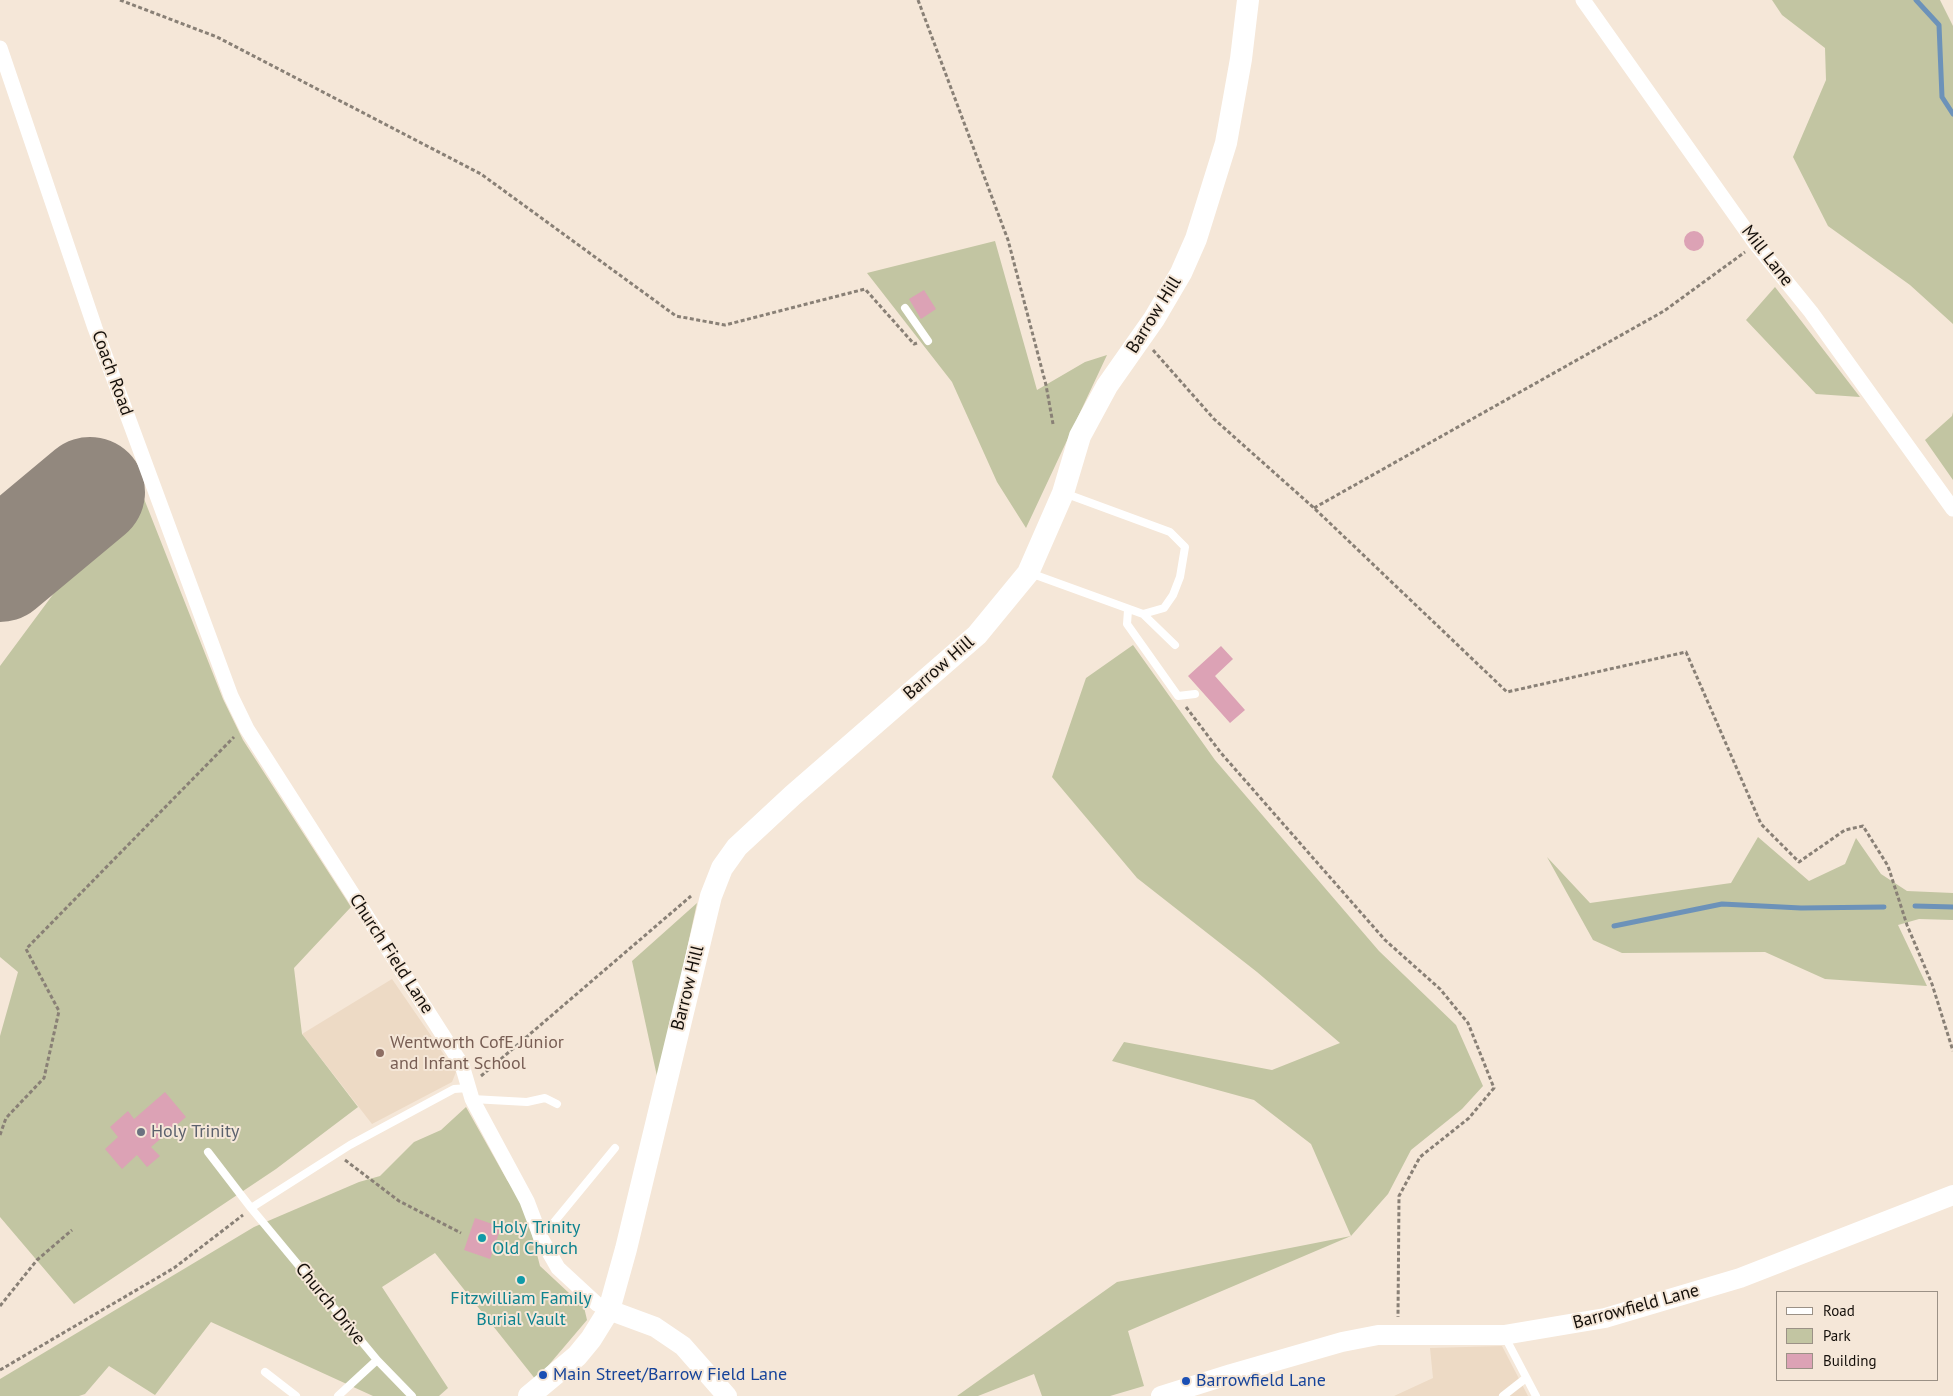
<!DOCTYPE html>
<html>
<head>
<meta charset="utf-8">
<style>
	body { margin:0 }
	#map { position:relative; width:1953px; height:1396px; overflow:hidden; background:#f5e7d8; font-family:"PT Sans",sans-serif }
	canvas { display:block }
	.legend { position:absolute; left:1776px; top:1291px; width:162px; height:90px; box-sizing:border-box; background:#f5e7d8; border:1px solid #9b9186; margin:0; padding:6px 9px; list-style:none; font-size:15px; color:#140f0a }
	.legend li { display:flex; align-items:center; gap:10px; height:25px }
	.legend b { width:25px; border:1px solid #9b9186 }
</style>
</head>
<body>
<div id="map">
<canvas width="1953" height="1396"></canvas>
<ul class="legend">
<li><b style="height:6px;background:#fff"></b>Road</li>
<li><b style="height:14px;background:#c2c5a2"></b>Park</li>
<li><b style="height:14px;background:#dca2b5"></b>Building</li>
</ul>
</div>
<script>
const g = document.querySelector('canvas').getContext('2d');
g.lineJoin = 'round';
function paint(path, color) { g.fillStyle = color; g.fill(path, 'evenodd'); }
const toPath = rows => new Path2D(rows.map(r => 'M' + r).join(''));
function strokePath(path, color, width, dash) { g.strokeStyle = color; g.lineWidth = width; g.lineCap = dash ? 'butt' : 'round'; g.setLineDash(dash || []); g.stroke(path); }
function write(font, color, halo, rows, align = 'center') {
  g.font = font + ' "PT Sans",sans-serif'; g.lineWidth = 4; g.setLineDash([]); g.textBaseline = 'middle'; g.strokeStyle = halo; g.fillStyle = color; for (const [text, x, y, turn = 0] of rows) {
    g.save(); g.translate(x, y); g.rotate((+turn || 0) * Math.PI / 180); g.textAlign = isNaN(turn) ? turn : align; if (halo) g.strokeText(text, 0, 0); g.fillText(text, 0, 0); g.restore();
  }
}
paint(toPath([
	[392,979,456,1072,452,1082,372,1124,302,1034],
	[1502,1346,1528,1396,1394,1396,1433,1378,1430,1348]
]), '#eddac5');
paint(toPath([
	[1772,0,1940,0,1953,26,1953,324,1910,285,1828,226,1793,157,1826,80,1825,48,1782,15],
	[995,241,1037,390,1085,362,1107,355,1026,528,997,482,952,382,867,273],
	[1775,287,1860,397,1816,394,1746,320],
	[1953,412,1953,480,1925,440,1952,416],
	[137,481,223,699,243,740,351,907,294,968,302,1034,358,1107,276,1169,74,1304,0,1217,0,1036,18,972,0,957,0,666],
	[1133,645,1215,760,1379,951,1456,1025,1483,1086,1462,1109,1411,1150,1388,1194,1351,1236,1128,1331,1144,1386,1110,1396,1042,1396,1034,1374,978,1396,957,1396,1117,1282,1351,1236,1311,1144,1254,1100,1112,1061,1124,1042,1272,1070,1340,1043,1257,972,1137,878,1052,777,1086,678],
	[1758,837,1809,881,1845,864,1856,838,1881,874,1907,891,1953,893,1953,920,1919,919,1898,925,1927,986,1825,979,1765,952,1622,953,1593,940,1547,857,1590,903,1731,883],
	[697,903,658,1081,632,961],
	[466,1107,507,1180,524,1204,540,1266,584,1307,587,1320,536,1380,435,1253,382,1287,448,1388,439,1396,373,1396,211,1322,155,1395,109,1366,85,1394,79,1396,0,1396,0,1379,254,1227,359,1182,380,1176,414,1142,441,1130]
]), '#c2c5a2');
strokePath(toPath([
	[1916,0,1939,25,1942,97,1953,114],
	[1915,906,1953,907],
	[1614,926,1722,904,1801,908,1884,907]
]), '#6c92b9', 5);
strokePath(toPath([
	[0,567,90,492]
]), '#92887e', 110);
paint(toPath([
	'1684 241a10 10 0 1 1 20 0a10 10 0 1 1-20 0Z',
	[924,290,936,309,921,319,909,299],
	[1221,646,1233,659,1215,676,1245,710,1230,723,1188,676],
	[165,1092,186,1117,151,1147,160,1156,147,1167,137,1155,122,1169,105,1149,118,1137,110,1127,128,1111,134,1119],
	[475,1218,501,1227,490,1259,464,1250]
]), '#dca2b5');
strokePath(toPath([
	[120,0,217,37,481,174,676,316,725,325,865,289,914,344,917,343],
	[918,0,1008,240,1046,385,1053,424],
	[1153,350,1214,419,1314,508,1507,692,1686,652,1761,824,1799,862,1845,830,1863,826,1888,866,1907,925,1932,984,1953,1051],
	[1314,508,1664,311,1745,252],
	[1186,707,1221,753,1385,940,1440,989,1468,1023,1494,1088,1469,1118,1420,1157,1399,1196,1398,1317],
	[481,1076,691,896],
	[0,1135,6,1118,44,1078,59,1011,26,949,234,737],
	[345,1160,399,1201,461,1233],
	[0,1306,37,1260,72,1230],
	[0,1370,174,1268,243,1215]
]), '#898076', 3, [4, 2.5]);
strokePath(toPath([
	[905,308,928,341],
	[1030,573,1143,614,1164,608,1173,595,1180,577,1185,547,1170,532,1064,493],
	[1128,610,1127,624,1178,696,1195,694],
	[1143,614,1175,645],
	[472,1099,527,1102,545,1098,557,1104],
	[208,1152,251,1208,377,1360,412,1396],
	[251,1208,350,1145,454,1089,468,1088],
	[541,1238,615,1148],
	[1505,1337,1536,1396],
	[265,1372,296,1396],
	[338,1396,377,1360],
	[1503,1396,1526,1378]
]), '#fff', 8);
strokePath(toPath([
	[1583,0,1755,243,1811,312,1953,509],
	[0,48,95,328,231,696,247,729,462,1065,472,1099,527,1201,541,1238,558,1268,597,1304,609,1310]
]), '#fff', 15);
strokePath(toPath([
	[609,1310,655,1327,683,1346,727,1396],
	[1161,1396,1231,1374,1342,1342,1378,1335,1504,1335,1605,1318,1740,1278,1953,1195]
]), '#fff', 20);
strokePath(toPath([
	[529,1396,577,1356,591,1339,609,1310,626,1249,711,896,722,868,737,847,793,795,977,635,1028,573,1063,493,1080,436,1107,386,1154,319,1181,273,1196,239,1226,143,1241,59,1248,0]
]), '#fff', 22);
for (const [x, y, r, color] of [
	[380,1053,5,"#8d6e63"],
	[141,1132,5,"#6b7280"],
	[482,1238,5,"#0f9aa8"],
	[521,1280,5,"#0f9aa8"],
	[543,1375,5,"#1a4fb4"],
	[1186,1381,5,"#1a4fb4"]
]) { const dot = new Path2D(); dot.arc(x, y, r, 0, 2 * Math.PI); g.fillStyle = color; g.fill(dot); strokePath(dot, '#f5e7d8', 2); }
write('18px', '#140f0a', '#f5e7d8', [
	["Mill Lane",1767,256,52],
	["Barrow Hill",1154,315,-58],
	["Coach Road",112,373,70],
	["Barrow Hill",939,668,-41],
	["Church Field Lane",391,954,57],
	["Barrow Hill",688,988,-76],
	["Church Drive",330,1304,51],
	["Barrowfield Lane",1636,1307,-15]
]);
write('18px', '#785e54', '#f5e7d8', [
	["Wentworth CofE Junior",390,1043],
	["and Infant School",390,1064]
], 'left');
write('18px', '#5b616d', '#f5e7d8', [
	["Holy Trinity",151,1132]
], 'left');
write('18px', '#0d838f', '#f5e7d8', [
	["Holy Trinity",492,1228],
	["Old Church",492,1249],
	["Fitzwilliam Family",521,1299,"center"],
	["Burial Vault",521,1320,"center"]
], 'left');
write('18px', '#164399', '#f5e7d8', [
	["Main Street/Barrow Field Lane",553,1375],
	["Barrowfield Lane",1196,1381]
], 'left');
</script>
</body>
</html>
